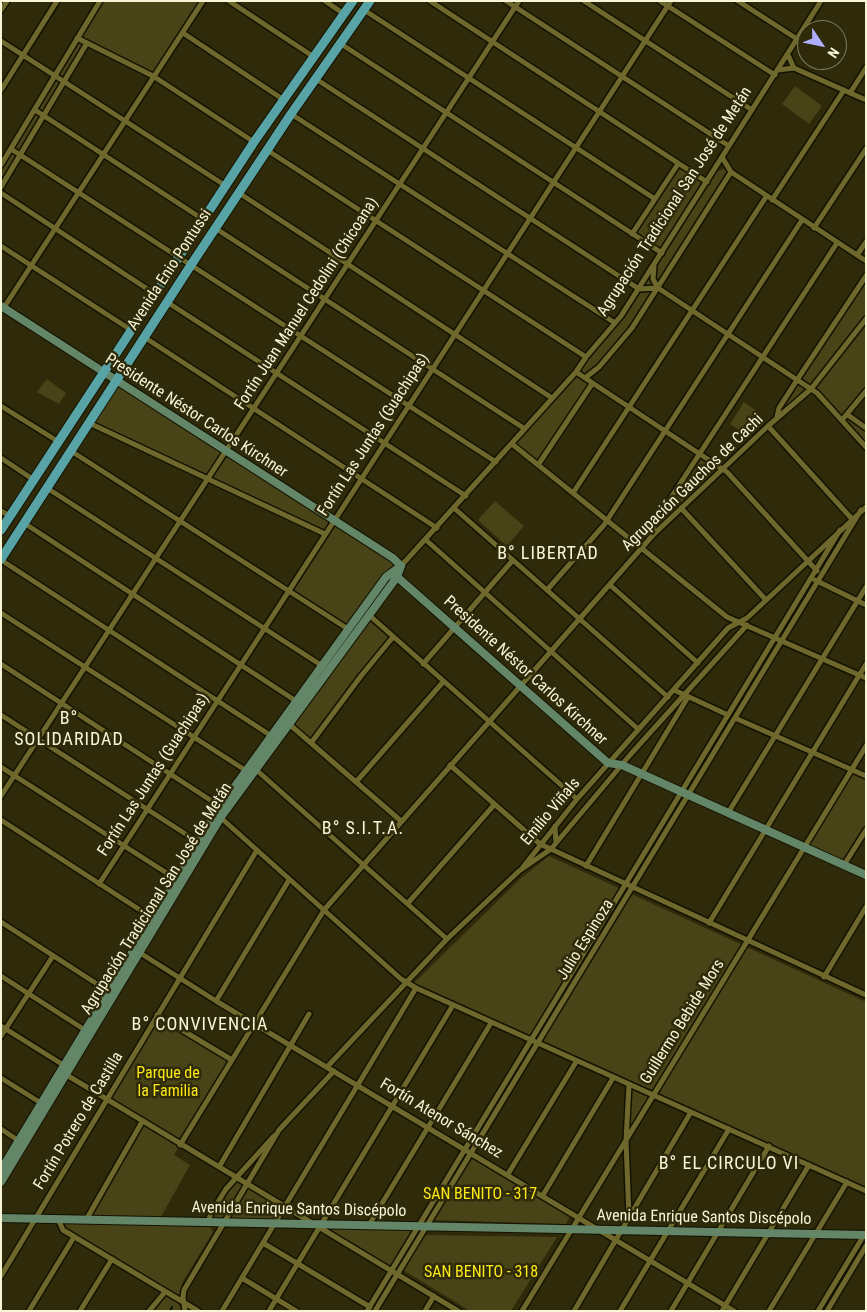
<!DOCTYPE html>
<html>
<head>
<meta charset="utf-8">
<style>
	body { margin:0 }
	#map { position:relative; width:867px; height:1312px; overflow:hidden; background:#2e2a0a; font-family:"Roboto Condensed",sans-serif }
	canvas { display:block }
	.frame { position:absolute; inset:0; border:2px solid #f7f5d6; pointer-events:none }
	.north { position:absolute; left:797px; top:20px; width:50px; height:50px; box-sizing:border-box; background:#2e2a0a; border:1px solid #7e7b5c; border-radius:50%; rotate:124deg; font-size:14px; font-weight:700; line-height:20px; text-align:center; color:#f7f5d6 }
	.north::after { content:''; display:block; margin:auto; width:18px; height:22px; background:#aeaefa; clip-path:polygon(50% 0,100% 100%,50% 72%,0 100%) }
</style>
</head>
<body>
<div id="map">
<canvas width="867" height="1312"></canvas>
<div class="frame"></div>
<div class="north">N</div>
</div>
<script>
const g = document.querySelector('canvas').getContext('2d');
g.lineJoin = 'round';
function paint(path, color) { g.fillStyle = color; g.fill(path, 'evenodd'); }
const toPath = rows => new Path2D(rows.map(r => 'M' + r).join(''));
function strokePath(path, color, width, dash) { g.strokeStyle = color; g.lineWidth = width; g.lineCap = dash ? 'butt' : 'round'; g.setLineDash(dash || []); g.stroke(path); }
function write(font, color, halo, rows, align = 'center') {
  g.font = font + ' "Roboto Condensed",sans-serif'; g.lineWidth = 5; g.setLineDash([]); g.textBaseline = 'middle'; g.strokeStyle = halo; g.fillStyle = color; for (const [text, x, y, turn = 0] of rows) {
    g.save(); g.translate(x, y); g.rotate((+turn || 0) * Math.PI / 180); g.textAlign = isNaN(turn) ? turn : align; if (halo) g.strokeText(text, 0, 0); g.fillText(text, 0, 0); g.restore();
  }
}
paint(toPath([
	[100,1,202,1,153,75,88,42,1,186,1,166],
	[795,86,822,106,809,124,782,104],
	[678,165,705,182,661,251,634,234],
	[727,168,731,172,632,328,596,369,585,378,592,384,538,465,512,444,621,316,712,173],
	[866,276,866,391,848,415,866,428,866,447,811,389,777,418,779,408],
	[47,379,66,393,59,404,37,392],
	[116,383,223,452,206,478,91,424],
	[744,402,758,412,744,433,730,424],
	[227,453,331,521,324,532,210,479],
	[698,453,722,468,653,535,654,526],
	[495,501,524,526,507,546,478,520],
	[333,520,397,566,348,629,289,592],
	[369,615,393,637,311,743,289,724],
	[852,772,866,778,866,826,844,863,807,846],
	[549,856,866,1002,866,1188,413,984,520,879],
	[159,1019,230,1062,174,1155,190,1165,157,1224,209,1225,213,1232,182,1283,179,1305,182,1311,149,1311,165,1292,63,1230,58,1219,86,1220,147,1121,111,1098],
	[630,1087,651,1095,628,1135],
	[471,1157,570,1216,566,1224,433,1220],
	[237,1179,244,1183,223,1217,213,1218],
	[249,1185,281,1205,272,1220,229,1218],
	[325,1227,412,1230,391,1268],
	[423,1235,557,1237,511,1311,470,1311,403,1270]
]), '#494417');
strokePath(toPath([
	[170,1311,172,1307]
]), '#02130b', 2);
const street = toPath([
	[229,1,314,57],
	[325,1,344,14],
	[430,1,707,182],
	[506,1,729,146],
	[584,1,752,110],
	[660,1,775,75],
	[738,1,797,39],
	[1,10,7,1],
	[364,10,655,199],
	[183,33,284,100],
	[77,38,153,76,254,142],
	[1,41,226,186],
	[341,44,662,253],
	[788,55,794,68,866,100],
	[778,70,794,68],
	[316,79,639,289,658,288],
	[1,90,57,1],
	[850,93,866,68],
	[35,110,204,220],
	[291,114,615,323],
	[11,149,496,462],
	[267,150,586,357],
	[722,157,731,172,866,261],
	[1,165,100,1],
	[1,187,87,43],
	[1,193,155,294],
	[239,193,552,398],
	[772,200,844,90],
	[215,228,525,429],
	[814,228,866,149],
	[632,234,678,164],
	[1,246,131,330],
	[857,255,866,242],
	[654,266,653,279,658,288,817,393,866,447],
	[167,302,466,496],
	[3,309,203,1],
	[144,337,437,528],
	[576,372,727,472,817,571],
	[585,378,599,367,632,328,731,172],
	[1,406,59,442],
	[848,415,866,428],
	[777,417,779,408,797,380,866,276],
	[842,420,866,391],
	[89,423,325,534],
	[768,426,852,519],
	[512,444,727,617,866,678],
	[71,451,348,629],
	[1,458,34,480],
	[538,465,592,384],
	[47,488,324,667],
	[573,493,766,197],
	[454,508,668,697],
	[681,508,766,600],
	[1,511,10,516],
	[24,523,296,701],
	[653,535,652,531,657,519,837,243],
	[426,540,638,729],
	[1,560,270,735],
	[401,566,576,372,586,357,621,316,821,1],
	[815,580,866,605],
	[610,585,698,663],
	[547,590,604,525,802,220],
	[1,613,245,770],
	[369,615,577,799],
	[1,664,221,807],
	[423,664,513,560],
	[674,690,728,715],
	[1,715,198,842],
	[735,718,866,776],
	[289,724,401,821],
	[311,743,361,676,393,637],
	[450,765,540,844,866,995],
	[1,767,176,879],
	[253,767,447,939],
	[356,782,443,682],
	[1,796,519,1],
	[728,813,866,587],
	[220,817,401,979,416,988,866,1191],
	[1,820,154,919],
	[555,826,556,843],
	[844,865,866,830],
	[586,866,688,697],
	[523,867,577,799,728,628,747,618,866,507],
	[99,884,671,1],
	[408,903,494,805],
	[1,922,111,993],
	[709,923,866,664],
	[137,951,216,1001,734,1311],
	[1,976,85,1030],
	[824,977,866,907],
	[216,1001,289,880],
	[157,1015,232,1060],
	[1,1026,65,1066],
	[1,1036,53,956],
	[327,1067,447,939,519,871,551,849,630,755,747,625],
	[65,1074,458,1311],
	[1,1078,41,1103],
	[1,1129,19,1141],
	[180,1145,324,910,653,535,768,426,811,389,866,319],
	[219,1167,309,1014],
	[508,1174,576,1062],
	[543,1195,613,1078],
	[629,1216,626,1141,629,1085],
	[58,1219,63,1230,198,1311],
	[86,1220,142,1122],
	[208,1222,211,1213,226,1189,274,1136],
	[369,1225,491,1023],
	[263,1243,370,1307],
	[1,1276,257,850],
	[242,1278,296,1311],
	[29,1311,74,1237],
	[80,1311,112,1259],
	[149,1311,165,1292],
	[185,1311,183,1297,184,1290,279,1130,334,1071],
	[222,1311,416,988],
	[269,1311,453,1005],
	[367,1311,840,530],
	[375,1311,861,510],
	[425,1311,434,1296],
	[522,1311,866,746],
	[574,1311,691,1112],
	[620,1311,729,1129],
	[671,1311,769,1146],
	[722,1311,809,1165],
	[769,1311,847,1182],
	[818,1311,864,1235],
	[827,1311,866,1246]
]);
const secondary = toPath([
	[1,306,393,558,401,566],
	[395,575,608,763,622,765,642,774,866,875],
	[1,1170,220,807,386,577,401,566],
	[1,1182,221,817,397,577,401,566],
	[1,1218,866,1235]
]);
const primary = toPath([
	[1,530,254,142,353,1],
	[1,559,191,265,291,114,370,1]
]);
strokePath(street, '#141302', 8);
strokePath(secondary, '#141302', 10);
strokePath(primary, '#141302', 11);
strokePath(street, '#6e682c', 5);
strokePath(secondary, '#638568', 8);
strokePath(primary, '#57a3a5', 9);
write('16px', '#f7f5d6', '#2e2a0a', [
	["Agrupación Tradicional San José de Metán",675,202,-57],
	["Avenida Enio Pontussi",170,270,-57],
	["Fortín Juan Manuel Cedolini (Chicoana)",307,304,-57],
	["Presidente Néstor Carlos Kirchner",196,416,33],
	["Fortín Las Juntas (Guachipas)",374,435,-57],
	["Agrupación Gauchos de Cachi",693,483,-44],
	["Presidente Néstor Carlos Kirchner",525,671,42],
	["Fortín Las Juntas (Guachipas)",154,775,-57],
	["Emilio Viñals",551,812,-50],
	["Agrupación Tradicional San José de Metán",157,899,-58],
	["Julio Espinoza",586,940,-58],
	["Guillermo Bebide Mors",683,1022,-58],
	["Fortín Atenor Sánchez",441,1119,31],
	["Fortín Potrero de Castilla",79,1121,-59],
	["Avenida Enrique Santos Discépolo",299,1210,1],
	["Avenida Enrique Santos Discépolo",704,1218,1]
]);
write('16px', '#fbe817', '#2e2a0a', [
	["Parque de",168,1074],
	["la Familia",168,1092],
	["SAN BENITO - 317",480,1195],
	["SAN BENITO - 318",481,1273]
]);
g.letterSpacing = '1px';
write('18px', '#f7f5d6', '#2e2a0a', [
	["B° LIBERTAD",548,554],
	["B°",69,719],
	["SOLIDARIDAD",69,740],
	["B° S.I.T.A.",363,829],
	["B° CONVIVENCIA",200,1025],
	["B° EL CIRCULO VI",729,1164]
]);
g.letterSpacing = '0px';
</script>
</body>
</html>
